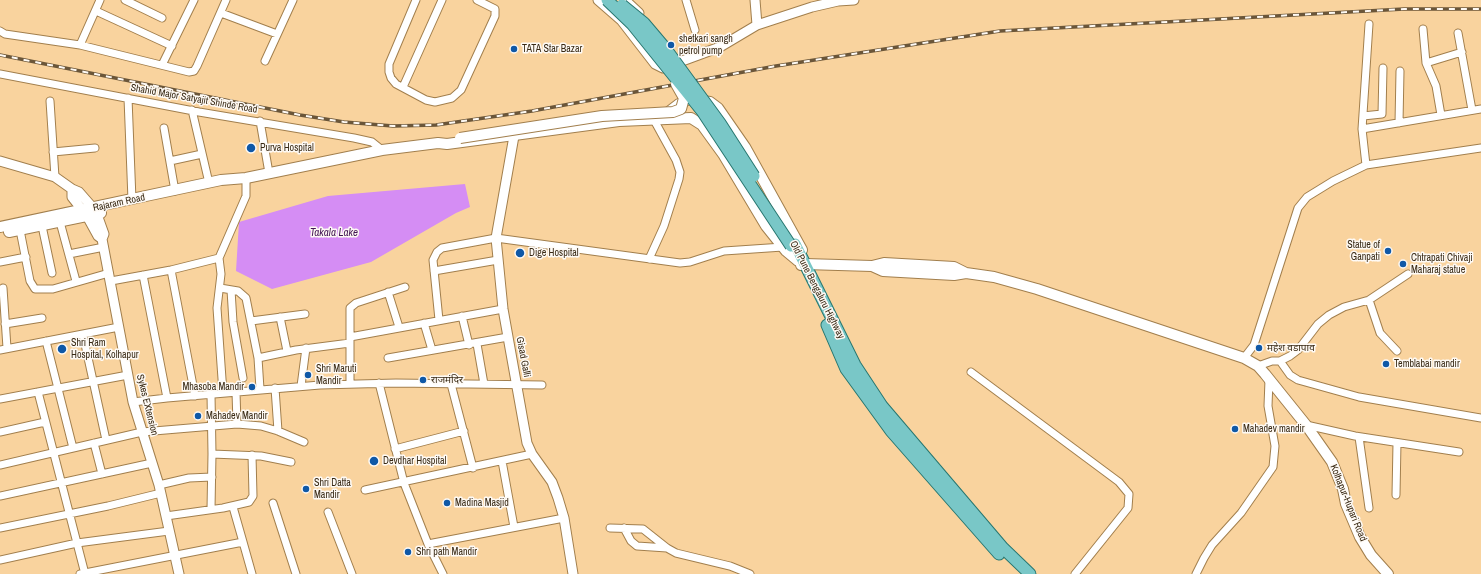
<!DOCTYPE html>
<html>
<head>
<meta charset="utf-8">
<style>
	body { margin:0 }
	canvas { display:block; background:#f9d39e }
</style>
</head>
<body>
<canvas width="1481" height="574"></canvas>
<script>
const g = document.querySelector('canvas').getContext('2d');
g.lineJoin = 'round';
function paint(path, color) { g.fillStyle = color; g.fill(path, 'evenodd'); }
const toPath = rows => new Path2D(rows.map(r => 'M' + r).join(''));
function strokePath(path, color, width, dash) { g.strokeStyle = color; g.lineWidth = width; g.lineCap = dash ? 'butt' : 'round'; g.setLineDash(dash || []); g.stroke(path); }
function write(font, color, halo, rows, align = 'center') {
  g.font = font + ' "Archivo Narrow","Noto Sans Devanagari",sans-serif'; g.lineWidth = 3; g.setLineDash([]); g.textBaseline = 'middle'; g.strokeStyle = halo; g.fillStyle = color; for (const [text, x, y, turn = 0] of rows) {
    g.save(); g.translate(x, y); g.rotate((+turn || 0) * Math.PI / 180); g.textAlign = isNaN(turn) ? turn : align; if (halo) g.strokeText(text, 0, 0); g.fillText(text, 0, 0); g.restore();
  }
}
paint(toPath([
	[465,184,470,207,456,213,371,262,272,289,236,271,239,222,328,196]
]), '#d58df4');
const minor = toPath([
	[125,0,162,18],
	[416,0,389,64,389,72,391,78,396,84,426,100,435,102,452,98,461,90,495,16,495,9,477,0],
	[686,0,695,30],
	[96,11,172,46],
	[221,13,277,34],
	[1423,29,1426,63,1436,86,1441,115],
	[0,31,5,34,80,45,189,72,194,71,197,66,226,0],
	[1458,33,1472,110],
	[80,45,100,0],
	[265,61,293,0],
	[1426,63,1462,52],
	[162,65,194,0],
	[0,74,199,112,354,138,372,142,382,150],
	[403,87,442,0],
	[128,98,132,200],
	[50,101,55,177],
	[192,110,209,183],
	[1363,116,1382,114,1383,68],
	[260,121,269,173],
	[1399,123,1400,71],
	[164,128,175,191],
	[1362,129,1369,24],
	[53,152,95,148],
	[170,161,202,154],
	[1366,165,1362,129,1481,109],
	[60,222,76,281],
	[42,226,52,273],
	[20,230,30,281,35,289,53,289,109,273],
	[69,254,104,247],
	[219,258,221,274,217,308,223,393],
	[649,259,664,226,679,179,680,172,676,160,654,120],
	[0,262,26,257],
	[171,270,195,396],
	[434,271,498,260],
	[143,275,167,398],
	[111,281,171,270,219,258,246,196,246,178],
	[3,288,7,348],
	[220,288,238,291,246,298,258,358,260,389],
	[231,290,233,322,243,378],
	[388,292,399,327],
	[1369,300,1380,333,1397,351],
	[462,316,469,345],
	[280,317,287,351],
	[439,320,433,260,437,252,442,248,496,238,680,263,690,262,724,251,783,247],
	[251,321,305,314],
	[424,323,432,350],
	[5,324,42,318],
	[83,335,106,440],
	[350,337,503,309],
	[46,341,73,448],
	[477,344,484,384],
	[0,350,119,327],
	[258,358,296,350,350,343],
	[388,358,508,337],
	[1244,358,1254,345,1298,208,1307,197,1333,181,1366,165,1481,148],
	[1280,361,1290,375,1298,380,1359,397,1481,418],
	[1258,366,1272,361,1280,361,1290,356,1298,350,1318,324,1329,315,1344,307,1369,300,1408,274],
	[971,372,1119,482,1129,494,1128,508,1075,574],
	[379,383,404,483,428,544,443,574],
	[350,384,350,308,356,303,405,287],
	[451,384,473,468],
	[301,386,306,348],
	[275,388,278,431],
	[38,392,85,574],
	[236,392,237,424],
	[0,399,128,375],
	[133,402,167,398,320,385,396,383,542,385],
	[1306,425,1355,436,1459,452],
	[0,432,45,422],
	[1359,437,1369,508],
	[94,443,102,474],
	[395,449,464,431],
	[212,454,261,456,291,462],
	[502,461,514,527],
	[0,465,142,432,237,424,261,426,278,431,304,442],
	[159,485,189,478,212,477],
	[365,490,532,454],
	[1396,495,1397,443],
	[0,496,152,463],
	[273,503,296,574],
	[233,507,243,542],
	[211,509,212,454,211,394],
	[328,512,352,574],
	[166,516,223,508,249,502,253,496,252,455],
	[0,528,108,506,161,493],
	[610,528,643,529,667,548,676,553,730,566,750,574],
	[624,528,631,541,637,546,667,548],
	[428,544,564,518],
	[0,560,77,543,169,531],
	[80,574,243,542,252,574],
	[1196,574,1204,558,1212,545,1241,513,1273,467,1275,446,1268,406,1269,380]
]);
const tertiary = toPath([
	[598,0,621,20,655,64,663,68,720,47,757,25,812,7,838,1,854,0],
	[625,0,639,13],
	[755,0,757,25],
	[514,136,496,238,503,309,527,443,532,454,552,482,558,498,564,518,573,574],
	[0,161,55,177,72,189,79,192,93,208,99,220,104,234,102,239,133,402,159,485,179,574],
	[72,189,72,197,87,216,98,236,102,239]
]);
const secondary = toPath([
	[666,114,679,104,689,99,710,102,718,108,745,147,802,250],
	[0,227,221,180,246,178,382,150,438,143,447,144,619,121,691,118,702,125,723,154,766,226,786,251,798,261],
	[9,232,101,213],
	[801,265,805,264,872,266,884,263,954,267,966,273,994,277,1037,289,1244,358,1258,366,1265,374,1306,425,1332,462,1343,489,1346,504,1360,537,1371,555,1388,574],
	[872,266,883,271,954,275,966,273]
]);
const primary = toPath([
	[795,244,855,365,882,406,1003,548,1030,574],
	[827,325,846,369,891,431,999,554]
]);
strokePath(minor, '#a27f4d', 9);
strokePath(tertiary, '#a27f4d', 11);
strokePath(secondary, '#a27f4d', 12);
strokePath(primary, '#287770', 13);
strokePath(minor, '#fff', 7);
strokePath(tertiary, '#fff', 9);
strokePath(secondary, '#fff', 10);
strokePath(primary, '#79c7c7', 11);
const rail = toPath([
	[0,55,300,115,344,122,393,126,436,125,532,111,776,66,1000,31,1404,9,1481,9]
]);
strokePath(rail, '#6b5639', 3.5);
strokePath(rail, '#fefaf5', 2, [6]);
const secondaryBridge = toPath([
	[460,138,602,116,673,112,681,109,684,98,676,84]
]);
const primaryBridge = toPath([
	[607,0,632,24,702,111,791,246],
	[622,5,644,23,666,49,720,123,754,176]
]);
strokePath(secondaryBridge, '#a27f4d', 12, []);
strokePath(primaryBridge, '#287770', 13, []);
strokePath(secondaryBridge, '#fff', 10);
strokePath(primaryBridge, '#79c7c7', 11);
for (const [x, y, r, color] of [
	[671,45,4,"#0f58a7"],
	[514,49,4,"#0f58a7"],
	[251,148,5,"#0f58a7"],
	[1388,251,4,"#0f58a7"],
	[520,253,5,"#0f58a7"],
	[1403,264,4,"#0f58a7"],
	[1259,348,4,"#0f58a7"],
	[62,349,5,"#0f58a7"],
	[1386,364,4,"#0f58a7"],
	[308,375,4,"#0f58a7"],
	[423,380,4,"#0f58a7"],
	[252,387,4,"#0f58a7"],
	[198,416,4,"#0f58a7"],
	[1235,429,4,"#0f58a7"],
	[374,461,5,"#0f58a7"],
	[306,489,4,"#0f58a7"],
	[447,503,4,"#0f58a7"],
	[408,552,4,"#0f58a7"]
]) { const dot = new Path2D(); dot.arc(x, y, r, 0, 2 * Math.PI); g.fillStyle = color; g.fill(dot); strokePath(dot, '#fefaf5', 1.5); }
write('10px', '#382914', '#fefaf5', [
	["shetkari sangh",679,39],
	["petrol pump",679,51],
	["TATA Star Bazar",522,49],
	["Purva Hospital",260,148],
	["Statue of",1380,245,"right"],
	["Ganpati",1380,257,"right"],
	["Dige Hospital",529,253],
	["Chtrapati Chivaji",1411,258],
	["Maharaj statue",1411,270],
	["Shri Ram",71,343],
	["Hospital, Kolhapur",71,355],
	["महेश वडापाव",1267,348],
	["Temblabai mandir",1394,364],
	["Shri Maruti",316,369],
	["Mandir",316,381],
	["राजमंदिर",431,380],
	["Mhasoba Mandir",244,387,"right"],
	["Mahadev Mandir",206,416],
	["Mahadev mandir",1243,429],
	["Devdhar Hospital",383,461],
	["Shri Datta",314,483],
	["Mandir",314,495],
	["Madina Masjid",455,503],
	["Shri path Mandir",416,552]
], 'left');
write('10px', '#382914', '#fefaf5', [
	["Shahid Major Satyajit Shinde Road",194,99,10],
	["Rajaram Road",119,203,-12],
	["Old Pune Bengaluru Highway",817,290,63],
	["Gisad Galli",523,357,79],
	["Sykes EXtension",147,405,76],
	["Kolhapur-Hupari Road",1348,503,68]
]);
write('italic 11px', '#421453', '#fefaf5', [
	["Takala Lake",334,233]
]);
</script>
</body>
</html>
